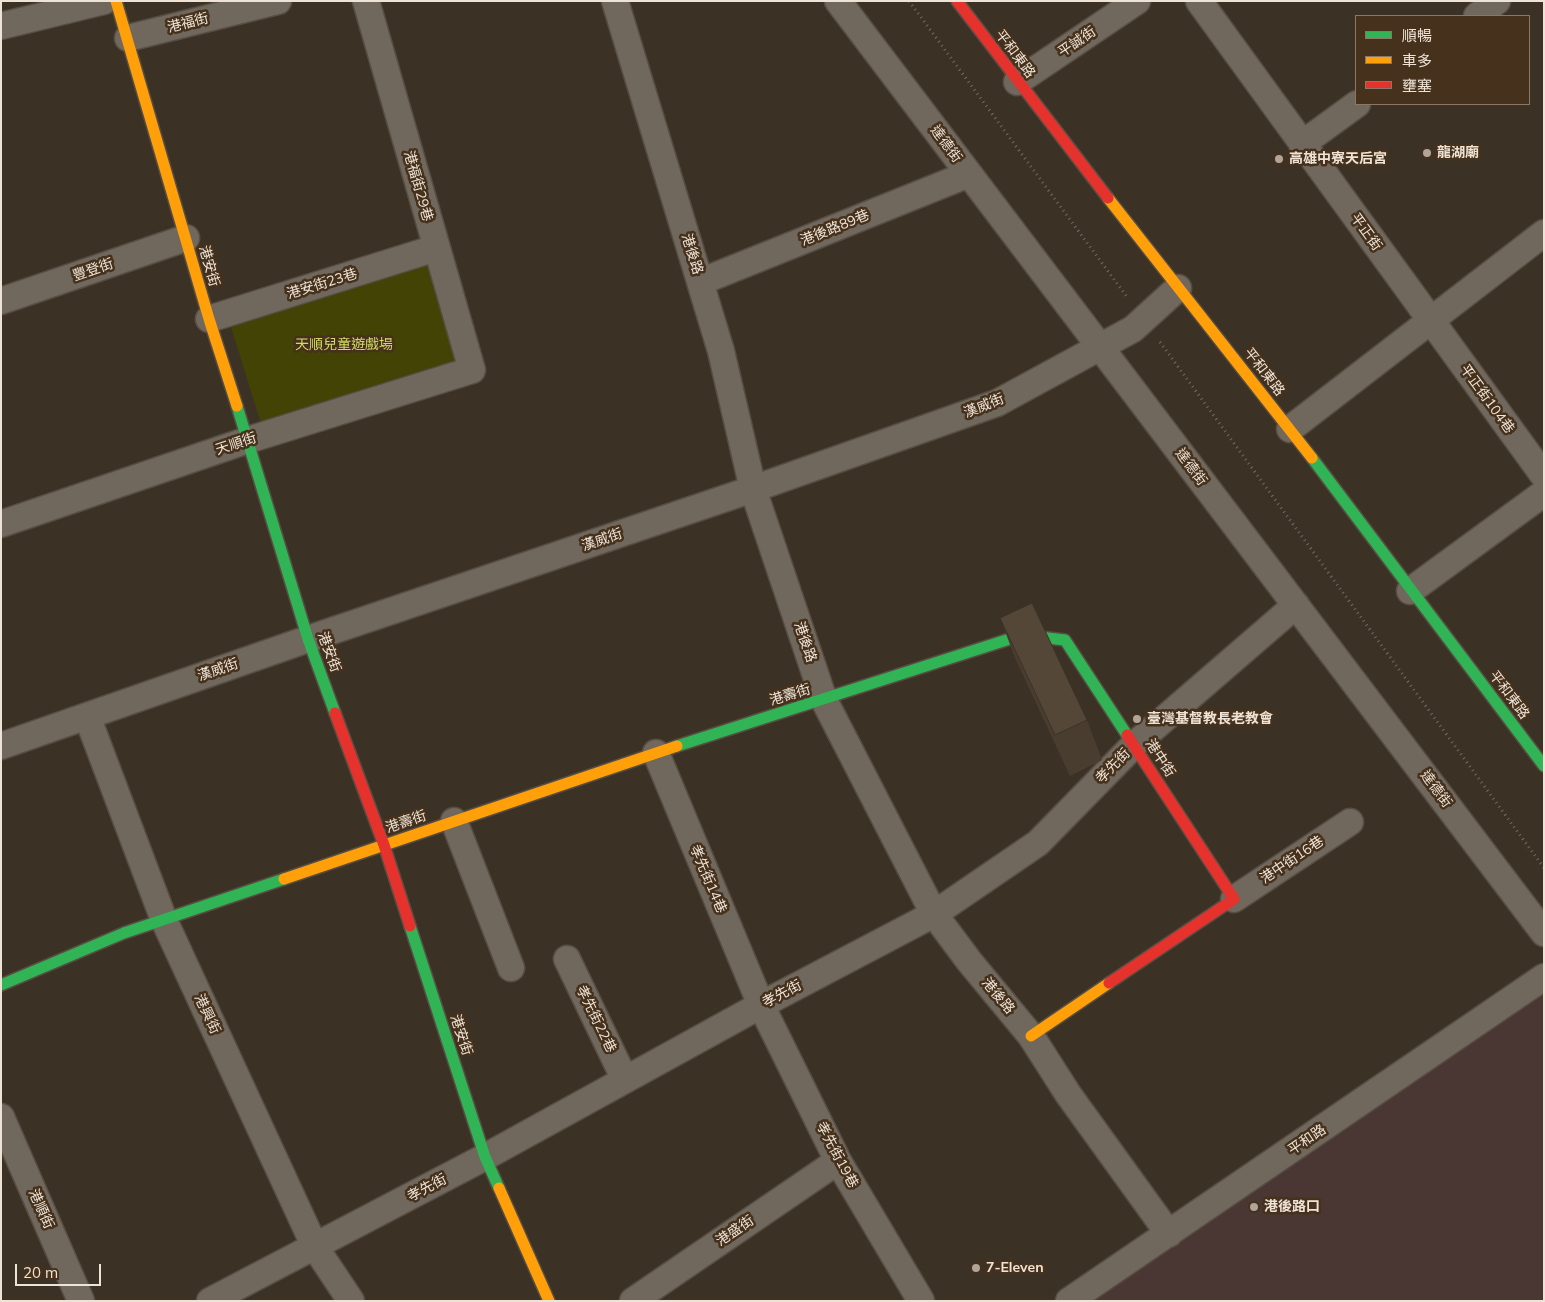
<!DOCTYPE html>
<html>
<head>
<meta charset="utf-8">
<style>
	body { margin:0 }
	#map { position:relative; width:1545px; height:1302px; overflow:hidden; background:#3c3125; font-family:Mulish,"Noto Sans TC",sans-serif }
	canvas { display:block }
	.frame { position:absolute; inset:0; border:2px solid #efe3d6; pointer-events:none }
	.legend { position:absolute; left:1355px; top:15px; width:175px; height:90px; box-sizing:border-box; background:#45311c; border:1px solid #897866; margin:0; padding:6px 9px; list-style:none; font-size:15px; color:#efe3d6 }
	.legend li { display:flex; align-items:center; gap:10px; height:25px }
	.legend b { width:25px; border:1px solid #897866 }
	.scale { position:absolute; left:15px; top:1264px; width:86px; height:22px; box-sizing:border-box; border:2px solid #efe3d6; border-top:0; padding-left:6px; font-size:15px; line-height:18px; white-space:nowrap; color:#efe3d6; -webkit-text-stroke:4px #45311c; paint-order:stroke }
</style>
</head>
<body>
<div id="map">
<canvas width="1545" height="1302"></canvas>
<div class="frame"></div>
<ul class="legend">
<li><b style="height:6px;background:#30b455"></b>順暢</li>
<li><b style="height:6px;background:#ff9f0a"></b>車多</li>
<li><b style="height:6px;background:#e5322d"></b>壅塞</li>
</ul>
<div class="scale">20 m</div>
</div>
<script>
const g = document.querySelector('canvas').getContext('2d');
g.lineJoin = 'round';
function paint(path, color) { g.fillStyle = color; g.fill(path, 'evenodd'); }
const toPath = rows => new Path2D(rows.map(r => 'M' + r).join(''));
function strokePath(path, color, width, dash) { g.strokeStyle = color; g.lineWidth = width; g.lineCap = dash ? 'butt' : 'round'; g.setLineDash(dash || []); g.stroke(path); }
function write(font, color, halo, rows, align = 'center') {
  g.font = font + ' Mulish,"Noto Sans TC",sans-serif'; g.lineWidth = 5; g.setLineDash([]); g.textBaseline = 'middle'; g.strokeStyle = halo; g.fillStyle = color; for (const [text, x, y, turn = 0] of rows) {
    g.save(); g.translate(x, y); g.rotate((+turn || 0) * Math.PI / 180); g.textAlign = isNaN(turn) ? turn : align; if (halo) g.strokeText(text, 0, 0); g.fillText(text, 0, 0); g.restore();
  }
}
paint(toPath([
	[1544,977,1544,1301,1069,1301]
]), '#4a3733');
paint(toPath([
	[426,259,460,368,263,430,229,321]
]), '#424305');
const street = toPath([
	[615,1,721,351,753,489,824,700,934,914,969,961,1031,1036,1068,1094,1169,1234],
	[838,1,1544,933],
	[1199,1,1544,476],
	[1477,16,1497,1],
	[1,26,104,1],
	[128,38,278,1],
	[1017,82,1137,1],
	[1302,144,1357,104],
	[700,282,969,174],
	[1,301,186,238],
	[209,319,436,248],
	[1290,429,1544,233],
	[1,524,248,440,472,370,366,1],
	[1410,591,1544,493],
	[87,716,164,920,315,1247,351,1301],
	[1,746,308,639,753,489,997,403,1133,329,1178,288],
	[656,753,761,1005,838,1161,921,1301],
	[454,821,511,968],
	[1234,899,1350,822],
	[567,959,625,1080],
	[1,1117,81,1301],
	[210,1301,485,1157,761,1005,934,914,1038,843,1134,745,1296,605],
	[633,1301,838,1161],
	[1069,1301,1544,977]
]);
const fast = toPath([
	[237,406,308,639,335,713],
	[1312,458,1544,766],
	[677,746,1022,635,1065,640,1127,735],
	[410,926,485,1157,499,1188],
	[1,985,124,933,284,879]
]);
const slow = toPath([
	[116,1,209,319,237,406],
	[1108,198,1312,458],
	[284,879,677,746],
	[1031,1036,1109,983],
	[499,1188,549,1301]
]);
const jam = toPath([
	[957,1,1108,198],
	[335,713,384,845,410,926],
	[1109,983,1234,899,1127,735]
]);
strokePath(street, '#574d43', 29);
strokePath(fast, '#574d43', 14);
strokePath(slow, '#574d43', 14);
strokePath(jam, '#574d43', 14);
strokePath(toPath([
	[909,1,1127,297],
	[1160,342,1544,868]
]), '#746c64', 3, [1, 4]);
strokePath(street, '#70675d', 26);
strokePath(fast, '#30b455', 11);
strokePath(slow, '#ff9f0a', 11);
strokePath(jam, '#e5322d', 11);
paint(toPath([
	[1000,618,1087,720,1102,760,1070,776,1015,658]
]), '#493d30');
const building = toPath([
	[1032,603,1087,720,1055,735,1000,618,1032,603]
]);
paint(building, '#554738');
strokePath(building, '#3c3227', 1);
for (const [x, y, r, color] of [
	[1427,153,5,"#b0a598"],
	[1279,159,5,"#b0a598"],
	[1137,719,5,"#b0a598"],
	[1254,1207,5,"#b0a598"],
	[976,1268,5,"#b0a598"]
]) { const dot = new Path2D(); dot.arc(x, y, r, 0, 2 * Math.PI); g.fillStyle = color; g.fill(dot); strokePath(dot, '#45311c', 2); }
write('14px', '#efe3d6', '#45311c', [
	["港福街",188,23,-14],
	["平誠街",1077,42,-34],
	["平和東路",1015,54,53],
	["達德街",946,144,53],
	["港福街29巷",418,186,74],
	["港後路89巷",835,228,-22],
	["平正街",1366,232,54],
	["港後路",692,254,73],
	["港安街",209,266,74],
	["豐登街",93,270,-19],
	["港安街23巷",322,284,-17],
	["平和東路",1264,372,52],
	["平正街104巷",1487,399,54],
	["漢威街",984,406,-22],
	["天順街",236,444,-18],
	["達德街",1191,467,53],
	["漢威街",602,540,-19],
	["港後路",805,642,71],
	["港安街",329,652,70],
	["漢威街",218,670,-19],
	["港壽街",790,695,-17],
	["平和東路",1509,695,53],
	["港中街",1160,758,57],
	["孝先街",1113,766,-46],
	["達德街",1436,789,53],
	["港壽街",406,822,-19],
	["港中街16巷",1292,860,-34],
	["孝先街14巷",708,879,67],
	["孝先街",782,994,-28],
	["港後路",998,996,50],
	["港興街",207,1014,65],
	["孝先街22巷",596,1019,64],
	["港安街",461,1035,72],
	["平和路",1307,1140,-34],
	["孝先街19巷",837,1155,62],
	["孝先街",427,1188,-28],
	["港順街",41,1209,66],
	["港盛街",735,1231,-34]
]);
write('bold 14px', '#efe3d6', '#45311c', [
	["龍湖廟",1437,153],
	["高雄中寮天后宮",1289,159],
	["臺灣基督教長老教會",1147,719],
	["港後路口",1264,1207],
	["7-Eleven",986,1268]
], 'left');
write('14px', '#d3da64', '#45311c', [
	["天順兒童遊戲場",344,345]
]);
</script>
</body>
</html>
